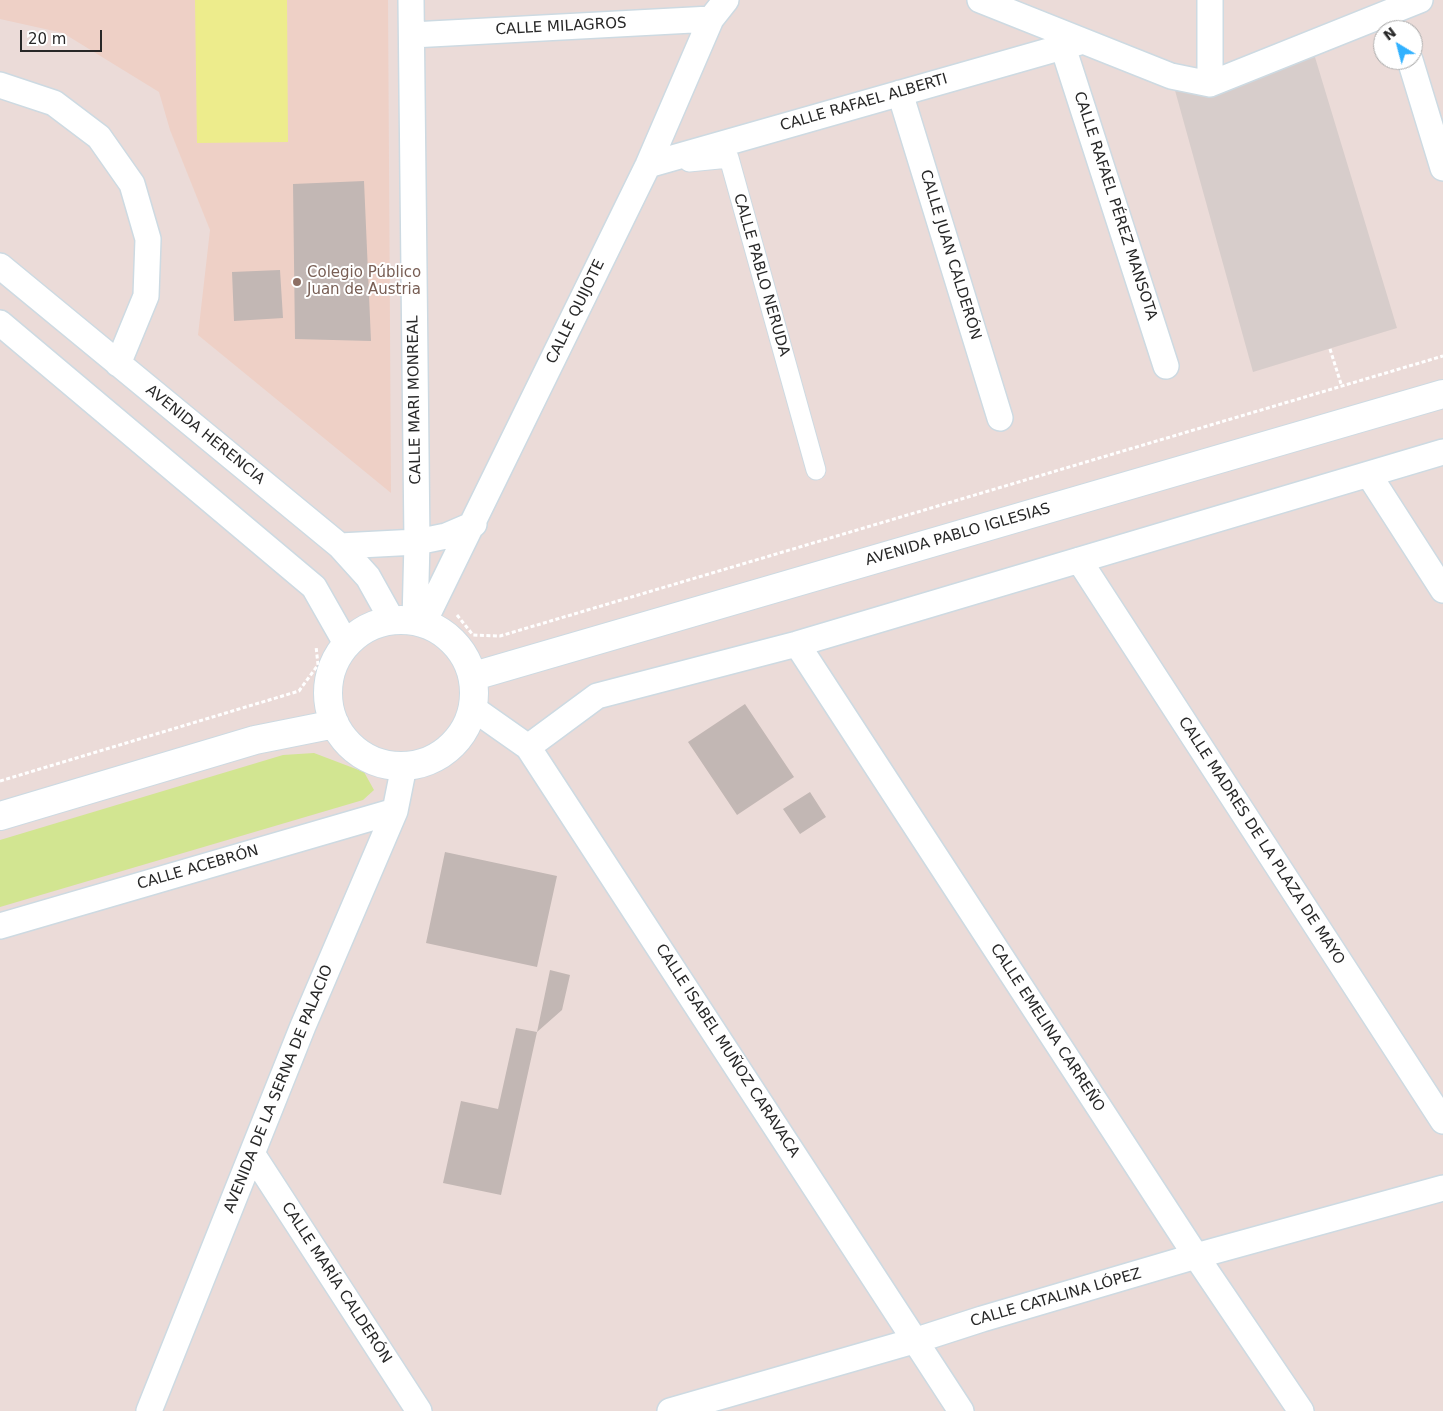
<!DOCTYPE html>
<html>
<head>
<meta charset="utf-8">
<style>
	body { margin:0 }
	#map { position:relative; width:1443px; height:1411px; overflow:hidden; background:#ebdbd8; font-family:"DejaVu Sans",sans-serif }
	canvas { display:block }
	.north { position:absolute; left:1373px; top:20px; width:50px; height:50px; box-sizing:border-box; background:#fff; border:1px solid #a9a9a9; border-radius:50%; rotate:323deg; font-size:14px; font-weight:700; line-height:20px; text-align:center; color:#282828 }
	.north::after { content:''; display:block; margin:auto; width:18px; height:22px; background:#31b1ff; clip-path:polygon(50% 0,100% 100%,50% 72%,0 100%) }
	.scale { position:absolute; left:20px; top:30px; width:82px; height:22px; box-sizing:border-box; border:2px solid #282828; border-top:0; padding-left:6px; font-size:15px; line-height:18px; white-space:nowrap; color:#282828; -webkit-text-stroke:4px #fff; paint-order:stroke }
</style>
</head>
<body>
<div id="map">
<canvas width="1443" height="1411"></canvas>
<div class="north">N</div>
<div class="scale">20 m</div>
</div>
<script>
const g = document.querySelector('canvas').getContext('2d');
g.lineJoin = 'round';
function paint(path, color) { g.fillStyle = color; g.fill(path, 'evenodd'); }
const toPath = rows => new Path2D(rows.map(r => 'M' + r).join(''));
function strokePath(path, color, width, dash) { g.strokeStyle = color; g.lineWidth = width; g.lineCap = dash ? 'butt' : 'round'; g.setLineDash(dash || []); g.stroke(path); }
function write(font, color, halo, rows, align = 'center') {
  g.font = font + ' "DejaVu Sans",sans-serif'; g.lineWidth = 4; g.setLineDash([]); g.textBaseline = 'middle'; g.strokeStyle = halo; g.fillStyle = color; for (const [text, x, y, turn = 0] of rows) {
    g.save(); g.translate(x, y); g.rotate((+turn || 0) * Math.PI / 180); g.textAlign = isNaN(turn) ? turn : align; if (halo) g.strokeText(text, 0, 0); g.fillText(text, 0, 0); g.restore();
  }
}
paint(toPath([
	[0,0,388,0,391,493,198,335,210,230,170,130,159,92,63,33,0,19]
]), '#eed0c6');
paint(toPath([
	[314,753,364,772,374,790,363,800,0,907,0,840,283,755]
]), '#d2e591');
paint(toPath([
	[195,0,287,0,288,142,197,143]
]), '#edec8c');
paint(toPath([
	[1311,44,1397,328,1253,372,1171,76,1210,84]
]), '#d7cdcb');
paint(toPath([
	[364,181,371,341,295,339,293,184],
	[280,270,283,318,234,321,232,272],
	[745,704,794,777,737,815,688,742],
	[810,792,826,817,800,834,783,809],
	[445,852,557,876,537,967,426,943],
	[550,970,570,975,562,1010,537,1032],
	[516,1028,537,1032,501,1195,443,1183,461,1101,498,1109]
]), '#c2b7b4');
const pedestrian = toPath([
	[689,162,729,158,816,470]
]);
const minor = toPath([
	[411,0,417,542,415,621],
	[980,0,1171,76,1210,84],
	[1210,0,1210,84],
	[412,35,711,19],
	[1063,47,1166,366],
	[1410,60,1443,168],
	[1210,84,1420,0],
	[0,85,54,103,99,137,132,184,148,239,146,296,118,364],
	[900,93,1000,418],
	[648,165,1080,42],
	[0,266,340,546,368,577,392,620],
	[0,323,314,587,347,645],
	[1369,475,1443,590],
	[340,546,417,542,446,536,474,524],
	[1079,560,1443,1121],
	[423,624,648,165,711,19,726,0],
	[797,644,1196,1256,1301,1411],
	[474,709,528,747,961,1411],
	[528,747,597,696,797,644,1443,452],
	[0,926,395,811],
	[253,1155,419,1411],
	[149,1411,303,1026,395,811,404,766],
	[670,1411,917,1340,982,1319,1196,1256,1443,1188]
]);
const secondary = toPath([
	'328 693a73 73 0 1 1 146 0a73 73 0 1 1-146 0Z',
	[474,676,1443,394],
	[0,816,255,740,335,724]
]);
strokePath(pedestrian, '#cddae2', 21);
strokePath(minor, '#cddae2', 28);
strokePath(secondary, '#cddae2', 30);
strokePath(toPath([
	[1330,349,1342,387],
	[457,615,473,635,500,636,1443,356],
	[0,781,299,691,318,665,316,646]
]), '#fff', 3, [4, 2.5]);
strokePath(pedestrian, '#fff', 19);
strokePath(minor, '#fff', 25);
strokePath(secondary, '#fff', 28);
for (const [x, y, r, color] of [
	[297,282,5,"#8d6e63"]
]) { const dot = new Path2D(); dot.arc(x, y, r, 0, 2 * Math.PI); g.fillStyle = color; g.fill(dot); strokePath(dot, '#fff', 2); }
write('15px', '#282828', '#fff', [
	["CALLE MILAGROS",561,27,-3],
	["CALLE RAFAEL ALBERTI",864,103,-16],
	["CALLE RAFAEL PÉREZ MANSOTA",1115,206,72],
	["CALLE JUAN CALDERÓN",950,255,73],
	["CALLE PABLO NERUDA",761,275,74],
	["CALLE QUIJOTE",576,312,-64],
	["CALLE MARI MONREAL",415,400,-91],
	["AVENIDA HERENCIA",205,435,39],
	["AVENIDA PABLO IGLESIAS",958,535,-16],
	["CALLE MADRES DE LA PLAZA DE MAYO",1261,841,57],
	["CALLE ACEBRÓN",198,868,-16],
	["CALLE EMELINA CARREÑO",1047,1028,57],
	["CALLE ISABEL MUÑOZ CARAVACA",727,1051,57],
	["AVENIDA DE LA SERNA DE PALACIO",279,1089,-68],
	["CALLE MARÍA CALDERÓN",336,1283,57],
	["CALLE CATALINA LÓPEZ",1056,1298,-16]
]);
write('15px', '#785e54', '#fff', [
	["Colegio Público",307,273],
	["Juan de Austria",307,290]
], 'left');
</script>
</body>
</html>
